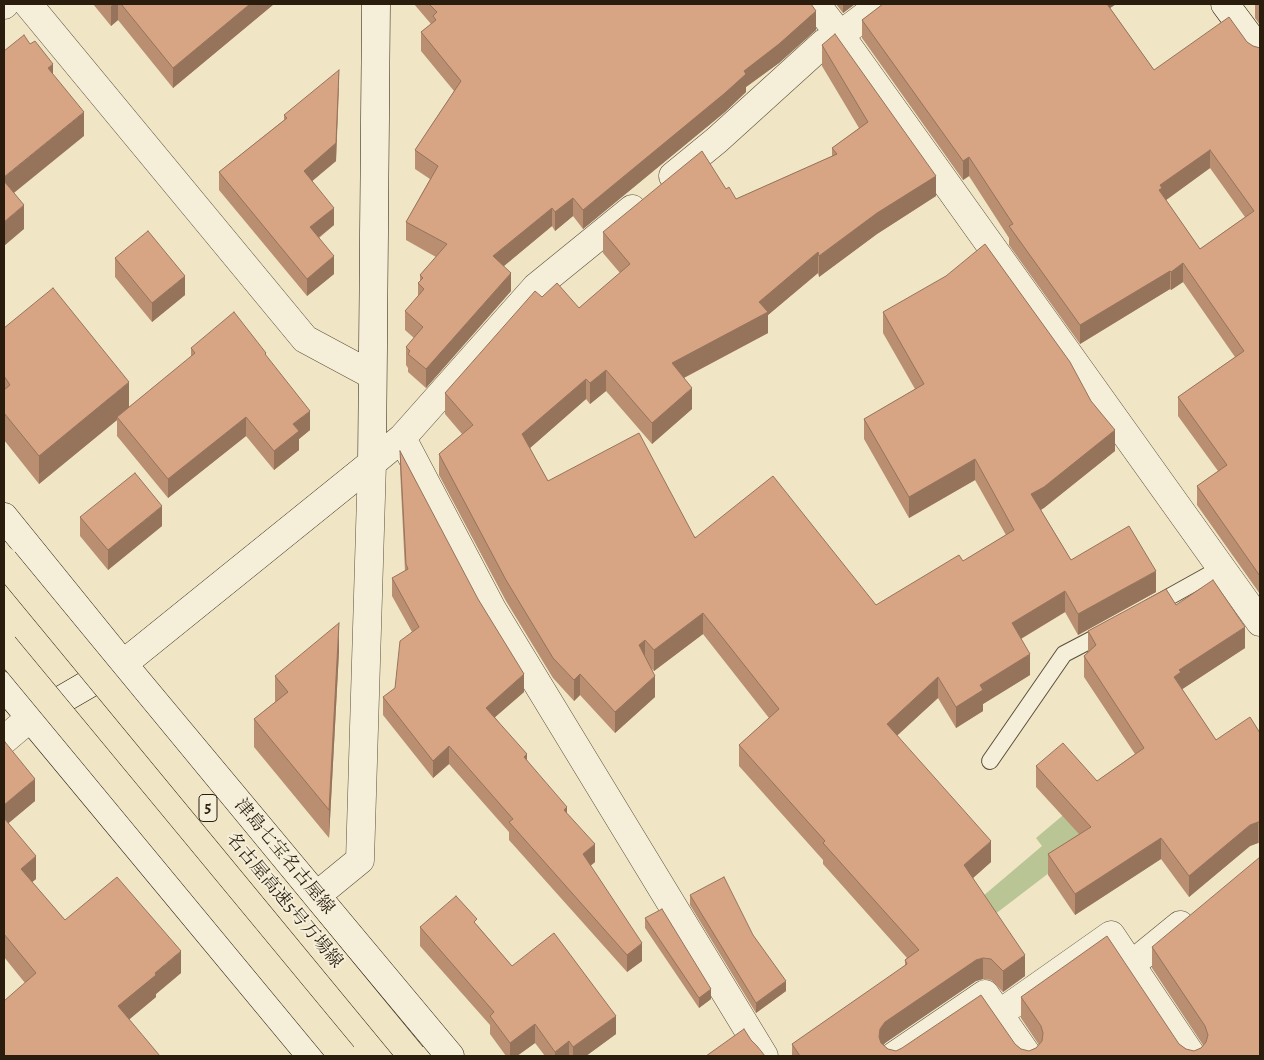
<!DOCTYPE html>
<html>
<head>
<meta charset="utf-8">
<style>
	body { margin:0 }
	#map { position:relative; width:1264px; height:1060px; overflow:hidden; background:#f0e5c4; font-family:Alegreya,serif }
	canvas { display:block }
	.frame { position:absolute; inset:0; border:5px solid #2a1d0e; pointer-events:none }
</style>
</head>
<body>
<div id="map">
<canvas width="1264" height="1060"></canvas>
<div class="frame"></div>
</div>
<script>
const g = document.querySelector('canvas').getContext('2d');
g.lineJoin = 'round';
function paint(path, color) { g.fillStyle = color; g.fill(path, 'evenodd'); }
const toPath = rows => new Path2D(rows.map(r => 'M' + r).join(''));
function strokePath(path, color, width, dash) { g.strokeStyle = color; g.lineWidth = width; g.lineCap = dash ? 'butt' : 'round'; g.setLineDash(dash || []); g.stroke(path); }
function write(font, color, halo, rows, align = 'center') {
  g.font = font + ' Alegreya,"Noto Serif JP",serif'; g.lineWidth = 4; g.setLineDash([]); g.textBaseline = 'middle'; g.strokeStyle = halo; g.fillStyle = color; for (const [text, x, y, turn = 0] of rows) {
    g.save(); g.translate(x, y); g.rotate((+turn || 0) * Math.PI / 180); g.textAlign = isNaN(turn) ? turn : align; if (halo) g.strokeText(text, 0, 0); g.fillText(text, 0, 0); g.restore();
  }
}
paint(toPath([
	[1125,763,1147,798,990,918,976,902,1042,846,1036,838]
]), '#b9c595');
const lane = toPath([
	[1151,607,1221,568],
	[990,761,1064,654,1108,631]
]);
const street = toPath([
	[28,4,305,339,372,375],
	[816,4,840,35,1260,622],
	[4,5,5,4],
	[673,176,717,140,824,43,840,35,881,4],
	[402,438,492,609,764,1056],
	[4,740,30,718],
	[316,896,360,860,372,463,402,438,536,287,632,209],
	[1131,965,1180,925],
	[999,1014,1111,935,1192,1056],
	[894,1056,985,994,1028,1056]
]);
const secondary = toPath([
	[1225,4,1260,51],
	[4,517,123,664,450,1056],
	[4,686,311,1056],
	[30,718,123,664,372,463,376,4]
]);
strokePath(lane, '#5c4f3c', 18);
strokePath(street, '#5c4f3c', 29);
strokePath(secondary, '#2a1d0e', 29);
strokePath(lane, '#f5eed9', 16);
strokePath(street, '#f5eed9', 28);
strokePath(secondary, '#f5eed9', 28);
const highwayBridge = toPath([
	[4,561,412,1056],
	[4,646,343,1056]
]);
strokePath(highwayBridge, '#2a1d0e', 29, []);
strokePath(highwayBridge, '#f0e5c4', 28);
paint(toPath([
	[93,4,274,4,173,88,118,20,111,26],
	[414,4,811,4,816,30,779,63,746,87,746,92,725,112,583,229,573,216,555,231,552,226,504,266,511,291,426,388,408,372,408,368,406,365,406,347,414,338,405,330,405,311,418,297,418,283,420,281,420,275,436,257,406,240,406,222,430,179,415,169,415,150,454,91,421,51,421,32,431,24],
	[836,4,855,4,843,13],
	[883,4,1116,4,1110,8,1154,70,1247,42,1253,46,1260,48,1260,594,1197,505,1197,486,1218,471,1178,416,1178,397,1235,357,1183,282,1171,290,1170,289,1080,344,1009,245,1009,238,969,176,963,180,862,38,862,20],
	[1210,168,1245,217,1200,249,1166,200],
	[1255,4,1260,4,1260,25,1255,18],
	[822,45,936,196,877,234,819,277,818,273,768,315,768,333,684,378,692,409,652,444,606,391,590,404,586,399,530,448,548,481,876,605,963,561,1006,535,975,480,909,518,864,439,864,419,915,389,883,333,883,312,1115,451,1041,510,1071,560,1156,592,1078,635,1065,612,1021,639,1030,675,983,704,983,711,956,728,938,698,897,735,991,862,973,878,1025,976,1003,992,991,980,983,979,976,981,885,1043,883,1045,888,1049,896,1051,1015,1044,1021,1049,1029,1051,1036,1048,1039,1045,1021,1018,1021,997,1179,1044,1186,1049,1194,1051,1201,1048,1203,1045,1152,968,1152,947,1260,1056,792,1056,792,1044,905,966,905,960,907,958,823,864,823,860,739,766,739,745,769,718,703,634,654,671,651,668,655,697,615,733,580,695,574,701,553,678,506,601,439,475,439,454,462,434,445,414,445,393,542,297,579,308,620,273,603,253,603,232,726,189,736,199,832,156,832,148,859,128,822,66],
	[339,88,336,161,312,181,334,225,319,238,334,274,307,296,219,190,219,172,284,120,284,115],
	[115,258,185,295,152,322,115,277],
	[4,328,129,407,191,357,191,348,266,356,310,430,299,439,299,450,274,470,246,436,168,498,117,436,117,420,39,484,4,440],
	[400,451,524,692,495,717,567,814,595,862,590,866,642,961,627,972,509,840,509,832,449,764,433,778,383,715,383,697,395,688,412,632,392,596,392,578,405,571,400,468],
	[80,517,162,526,108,570,80,536],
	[1176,605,1245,648,1182,689,1216,740,1260,733,1260,843,1258,843,1250,846,1189,897,1161,859,1075,915,1048,875,1048,854,1079,834,1036,787,1036,766,1097,781,1135,754,1084,677,1084,656,1088,652,1088,631],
	[339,651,329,838,254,747,254,719,275,702,275,676],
	[4,744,35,801,8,823,36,879,32,882,65,920,181,973,156,994,156,997,129,1019,25,983,4,957],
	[690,895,786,991,756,1013,690,905],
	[645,918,711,999,699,1008,645,928],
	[477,925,512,966,616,1034,586,1056,545,1056,535,1043,517,1056,506,1056,490,1034,490,1025,420,946,420,927]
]), '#b98e71');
paint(toPath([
	[114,4,118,4,118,20,111,26,111,6],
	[250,4,274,4,173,88,173,68],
	[843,4,855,4,843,13],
	[1101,4,1116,4,1101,14],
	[816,11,816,30,779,63,746,87,746,92,725,112,583,229,583,210,744,71],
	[53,64,53,87,48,68],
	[339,70,336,161,304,188,304,171],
	[84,112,84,136,4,201,4,177],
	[1210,150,1210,168,1162,203,1159,190,1160,185],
	[969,157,969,176,963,180,963,161],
	[936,176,936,196,877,234,819,277,819,256,877,213],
	[573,198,573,216,555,231,555,212],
	[24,205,24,229,4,246,4,222],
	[334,208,334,225,310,244,310,227],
	[552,208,552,226,493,275,493,256],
	[818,252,818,273,768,315,768,333,672,384,672,363,759,302],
	[334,256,334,274,307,296,307,279],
	[1183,263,1183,282,1171,290,1171,272],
	[1170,271,1170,289,1080,344,1080,325],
	[511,273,511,291,426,388,426,369],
	[185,276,185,295,152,322,152,303],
	[606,370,606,391,590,404,590,383],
	[586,379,586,399,522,455,522,434],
	[129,382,129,410,117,417,117,420,39,484,39,456],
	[692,388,692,409,652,444,652,423],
	[310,411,310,430,299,439,299,450,274,470,274,451,293,424],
	[246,417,246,436,168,498,168,479],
	[1115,430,1115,451,1044,508,1031,515,1031,494],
	[975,459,975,480,909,518,909,497],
	[162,506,162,526,108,570,108,550],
	[1156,571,1156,592,1078,635,1078,614],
	[1065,591,1065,612,1012,644,1012,623],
	[703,613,703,634,654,671,654,650],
	[339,623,339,651,329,838,329,810],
	[1245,627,1245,648,1181,690,1174,677,1179,670],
	[645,640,645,661,639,645],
	[1030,654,1030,675,983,704,983,711,956,728,956,707,980,685],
	[524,674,524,692,486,725,486,708],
	[580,674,580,695,574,701,574,680],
	[655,676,655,697,615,733,615,712],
	[938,677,938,698,887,745,887,724],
	[449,746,449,764,433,778,433,761],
	[527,754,527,771,524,757],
	[35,779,35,801,4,827,4,805],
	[567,807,567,824,564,810],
	[1258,822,1258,843,1250,846,1189,897,1189,876,1250,825],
	[1161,838,1161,859,1075,915,1075,894],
	[991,841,991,862,964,886,964,865],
	[595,844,595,862,583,872,583,854],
	[36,856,36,879,21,891,21,869],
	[642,943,642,961,627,972,627,955],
	[181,951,181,973,156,994,156,997,118,1029,118,1006,155,973],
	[1025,955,1025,976,1003,992,1003,971],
	[983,958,983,979,976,981,885,1043,880,1050,879,1037,880,1029,885,1022,976,960],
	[786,981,786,991,756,1013,756,1003],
	[711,989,711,999,699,1008,699,998],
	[616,1016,616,1034,586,1056,573,1056,573,1047],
	[535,1024,535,1043,517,1056,510,1056,510,1043],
	[569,1041,569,1056,555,1056,555,1052]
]), '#96745c');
const building = toPath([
	[121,4,250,4,173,68,121,4],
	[429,4,811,4,816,11,779,44,744,71,746,74,725,93,583,210,573,198,555,212,552,208,493,256,511,273,426,369,408,354,410,351,406,347,423,327,405,311,424,289,418,283,423,278,420,275,447,244,406,222,438,166,415,150,461,81,421,32,436,20,433,16,437,12,429,4],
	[883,4,1107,4,1154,70,1229,17,1247,42,1253,46,1260,48,1260,576,1197,486,1227,465,1178,397,1244,351,1183,263,1171,272,1170,271,1080,325,1009,226,1013,224,969,157,963,161,862,20,883,4],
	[1210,150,1254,211,1200,249,1159,190,1162,188,1160,185,1210,150],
	[835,34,936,176,877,213,819,256,818,252,759,302,768,312,672,363,692,388,652,423,606,370,590,383,586,379,522,434,548,481,639,433,695,538,773,476,876,605,959,555,963,561,1014,530,975,459,909,497,864,419,924,384,883,312,946,276,985,244,1070,362,1091,401,1115,430,1044,487,1031,494,1071,560,1129,526,1156,571,1078,614,1065,591,1012,623,1030,654,980,685,983,690,956,707,938,677,887,724,991,841,964,865,1025,955,1003,971,991,959,983,958,976,960,885,1022,880,1029,879,1037,881,1043,888,1049,896,1051,902,1048,981,995,1015,1044,1021,1049,1029,1051,1036,1048,1042,1041,1043,1033,1041,1026,1021,997,1107,936,1179,1044,1186,1049,1194,1051,1201,1048,1206,1042,1208,1035,1205,1026,1152,947,1260,857,1260,1056,800,1056,792,1044,907,964,905,960,919,950,823,843,825,841,739,745,779,709,703,613,654,650,645,640,639,645,655,676,615,712,580,674,574,680,553,658,506,580,439,454,473,425,445,393,535,291,542,297,557,283,579,308,630,264,603,232,702,151,726,189,729,187,736,199,837,154,832,148,868,122,822,45,835,34],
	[24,35,30,44,35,41,53,64,48,68,84,112,4,177,4,51,24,35],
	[339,70,336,143,304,171,334,208,310,227,334,256,307,279,219,172,287,118,284,115,339,70],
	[4,181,24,205,4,222,4,181],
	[148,231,185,276,152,303,115,258,148,231],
	[53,288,129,382,39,456,4,413,4,390,10,385,4,376,4,328,53,288],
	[234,312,266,353,265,354,310,411,293,424,299,431,274,451,246,417,168,479,117,417,195,353,191,348,234,312],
	[400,451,478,599,524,674,486,708,527,754,524,757,567,807,564,810,595,844,583,854,642,943,627,955,509,822,513,819,449,746,433,761,383,697,395,688,400,641,419,627,392,578,408,569,406,564,400,451],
	[135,473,162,506,108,550,80,517,135,473],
	[1213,580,1245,627,1179,670,1181,672,1174,677,1216,740,1250,717,1260,733,1260,822,1258,822,1250,825,1189,876,1161,838,1075,894,1048,854,1091,827,1036,766,1063,743,1097,781,1144,748,1084,656,1096,645,1088,631,1166,589,1176,605,1213,580],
	[339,623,329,810,254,719,288,692,275,676,339,623],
	[5,742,35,779,4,805,4,744,5,742],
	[4,818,36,856,21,869,65,920,117,877,181,951,155,973,156,975,118,1006,160,1056,4,1056,4,1001,36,973,4,934,4,818],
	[724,877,753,935,786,981,756,1003,690,895,724,877],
	[456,896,477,919,474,922,512,966,554,933,616,1016,573,1047,569,1041,555,1052,535,1024,510,1043,490,1016,494,1012,420,927,456,896],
	[662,909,711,989,699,998,645,918,662,909],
	[744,1029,751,1040,757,1046,765,1056,706,1056,744,1029]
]);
paint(building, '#d7a583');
strokePath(building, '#96745c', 1);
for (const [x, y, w] of [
	[208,808,18]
]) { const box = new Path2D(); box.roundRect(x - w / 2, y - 13.5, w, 27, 4); g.fillStyle = '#f5eed9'; g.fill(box); strokePath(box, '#2a1d0e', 1); }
write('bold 16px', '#2a1d0e', null, [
	["5",208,808]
]);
write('18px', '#2a1d0e', '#f5eed9', [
	["津島七宝名古屋線",284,857,50],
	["名古屋高速5号万場線",284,901,50]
]);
</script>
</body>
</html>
